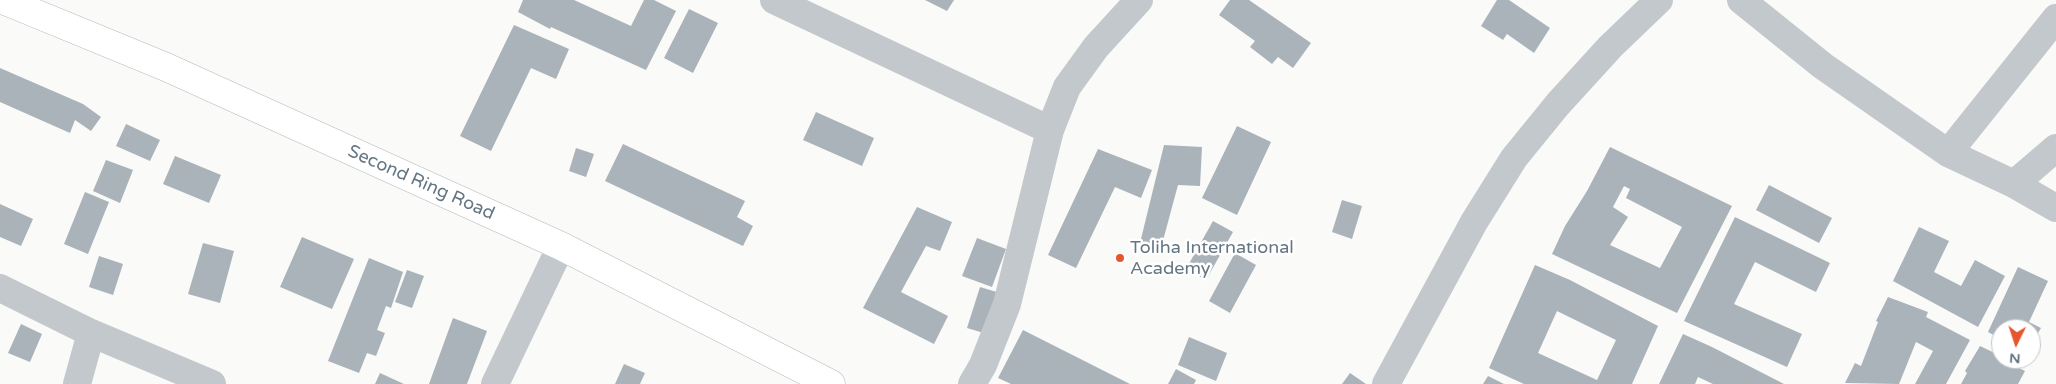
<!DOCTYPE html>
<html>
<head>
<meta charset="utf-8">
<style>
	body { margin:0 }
	#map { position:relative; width:2056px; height:384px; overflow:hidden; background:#fafaf8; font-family:"Varela Round",sans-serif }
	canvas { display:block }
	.north { position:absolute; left:1991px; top:319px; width:50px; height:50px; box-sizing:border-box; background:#fff; border:1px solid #c1c8cd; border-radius:50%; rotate:184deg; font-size:14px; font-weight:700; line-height:20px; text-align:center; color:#657683 }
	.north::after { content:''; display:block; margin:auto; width:18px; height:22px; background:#e4572e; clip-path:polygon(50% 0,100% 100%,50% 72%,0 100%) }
</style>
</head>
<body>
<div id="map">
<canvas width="2056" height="384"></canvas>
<div class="north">N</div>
</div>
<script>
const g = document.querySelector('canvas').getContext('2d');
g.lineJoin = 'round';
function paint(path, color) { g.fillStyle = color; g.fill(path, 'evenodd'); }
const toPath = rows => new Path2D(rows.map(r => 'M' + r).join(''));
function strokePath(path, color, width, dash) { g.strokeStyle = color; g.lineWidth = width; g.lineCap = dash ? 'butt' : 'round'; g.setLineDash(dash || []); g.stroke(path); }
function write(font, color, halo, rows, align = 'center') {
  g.font = font + ' "Varela Round",sans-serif'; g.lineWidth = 5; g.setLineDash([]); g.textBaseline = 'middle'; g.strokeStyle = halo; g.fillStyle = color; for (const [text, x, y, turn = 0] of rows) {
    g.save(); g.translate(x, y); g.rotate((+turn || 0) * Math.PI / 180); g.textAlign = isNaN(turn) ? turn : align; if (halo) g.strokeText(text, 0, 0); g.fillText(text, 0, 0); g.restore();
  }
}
paint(toPath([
	[523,0,574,0,631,26,644,0,654,0,676,11,646,70,551,27,550,29,518,12],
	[925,0,954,0,947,11],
	[1230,0,1249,0,1311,43,1293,68,1278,57,1272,64,1250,47,1255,41,1219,15],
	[1497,0,1509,0,1550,28,1534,53,1507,34,1503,40,1481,26],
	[689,9,718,23,693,73,664,58],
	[514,25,569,49,556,79,531,68,491,151,460,136],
	[0,68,83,104,101,117,91,131,75,120,70,133,0,102],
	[816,112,874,138,862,166,803,140],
	[126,124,160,140,150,161,116,146],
	[1237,126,1271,142,1237,215,1202,198],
	[623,144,745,201,737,217,753,226,743,246,605,181],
	[1164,145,1202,147,1200,186,1178,185,1161,248,1140,243],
	[1610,147,1732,206,1677,313,1552,254,1565,226,1587,191],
	[1624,186,1630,189,1626,198,1682,227,1660,268,1610,245,1628,217,1613,207],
	[576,148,594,154,586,177,569,171],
	[1098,149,1152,170,1141,198,1115,187,1076,268,1048,255],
	[175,156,221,175,209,203,163,184],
	[106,160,133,170,120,203,93,191],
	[1769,185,1832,218,1819,243,1756,210],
	[85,192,109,202,88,254,64,244],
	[1342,200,1362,206,1352,239,1332,232],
	[0,204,33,219,21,246,0,237],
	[917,207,952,222,940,251,926,246,901,292,948,316,934,344,863,308],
	[1735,217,1830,263,1816,292,1755,262,1734,304,1802,334,1787,367,1684,321],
	[1213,221,1233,232,1206,280,1186,269],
	[1919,227,1949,241,1934,272,1961,286,1975,260,2005,276,1978,327,1893,281],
	[302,237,354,259,332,309,280,287],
	[977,238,1006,249,992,287,962,276],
	[203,243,234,251,220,303,188,294],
	[1235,253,1256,265,1230,313,1209,301],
	[99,256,123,264,113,295,89,287],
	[369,258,403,272,391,308,386,306,377,330,385,333,376,356,367,353,359,373,328,361],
	[1535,265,1570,280,1658,326,1632,384,1524,384,1489,368],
	[1557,311,1616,340,1597,380,1538,353],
	[2018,267,2048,281,2029,322,2041,328,2031,345,2031,329,2001,329,2001,339,1988,332],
	[407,270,424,276,412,308,395,302],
	[980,287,1000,293,987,334,967,328],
	[1888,297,1928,312,1926,317,1970,340,1946,384,1915,384,1933,351,1916,342,1899,384,1845,383,1855,363,1861,366,1878,322,1876,321],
	[453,318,487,331,467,384,429,384],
	[21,324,42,334,30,362,8,353],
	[1023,330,1130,384,1011,384,998,378],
	[1683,334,1712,347,1784,384,1713,384,1698,377,1695,384,1659,384],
	[1189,337,1227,353,1216,381,1178,365],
	[1980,346,2001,356,2001,359,2008,360,2007,362,2025,371,2018,384,1961,384,1967,373,1965,371],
	[624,364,645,373,640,384,615,384],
	[1176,369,1196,380,1194,384,1168,384],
	[380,373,404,384,375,384],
	[1350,373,1366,384,1342,384],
	[1488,376,1504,384,1483,384]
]), '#aab3b9');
const major = toPath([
	[3,0,166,67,561,246,831,384]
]);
strokePath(major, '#b5babe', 29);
strokePath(toPath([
	[774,0,1050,130],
	[1741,0,1823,66,1948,153,2014,184,2056,208],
	[1948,153,2056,18],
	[2014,184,2056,148],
	[0,288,91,333,212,384],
	[77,384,91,333],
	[495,384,561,246],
	[972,384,983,365,1007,304,1050,130,1067,87,1096,47,1139,0],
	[1386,384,1474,222,1514,158,1558,104,1610,47,1659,0]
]), '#c3c8cc', 28);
strokePath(major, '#fff', 28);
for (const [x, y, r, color] of [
	[1120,258,5,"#e4572e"]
]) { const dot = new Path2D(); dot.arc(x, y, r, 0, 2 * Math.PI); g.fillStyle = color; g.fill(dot); strokePath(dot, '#fff', 2); }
write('18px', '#657683', '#fff', [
	["Second Ring Road",421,183,24]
]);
write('18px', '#657683', '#fff', [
	["Toliha International",1130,248],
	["Academy",1130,269]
], 'left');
</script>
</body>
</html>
